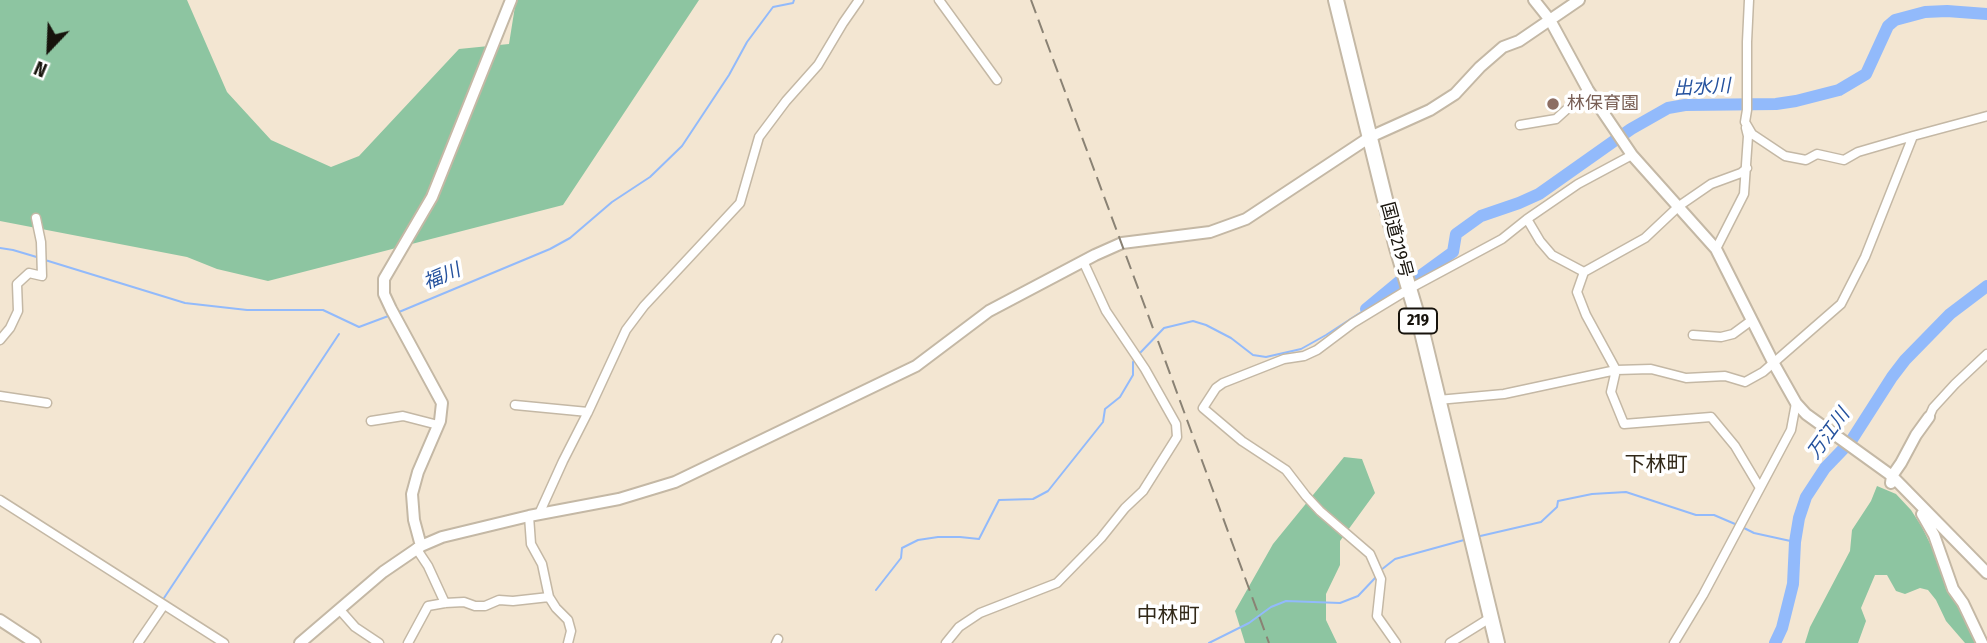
<!DOCTYPE html>
<html>
<head>
<meta charset="utf-8">
<style>
	body { margin:0 }
	#map { position:relative; width:1987px; height:643px; overflow:hidden; background:#f3e6d2; font-family:"Fira Sans Condensed",sans-serif }
	canvas { display:block }
	.north { position:absolute; left:14px; top:14px; width:70px; height:70px; -webkit-text-stroke:5px #fff; paint-order:stroke; rotate:203deg; font-size:19px; font-weight:700; line-height:28px; text-align:center; color:#17130c }
	.north::after { content:''; display:block; margin:auto; width:24px; height:32px; background:#17130c; clip-path:polygon(50% 0,100% 100%,50% 72%,0 100%) }
</style>
</head>
<body>
<div id="map">
<canvas width="1987" height="643"></canvas>
<div class="north">N</div>
</div>
<script>
const g = document.querySelector('canvas').getContext('2d');
g.lineJoin = 'round';
function paint(path, color) { g.fillStyle = color; g.fill(path, 'evenodd'); }
const toPath = rows => new Path2D(rows.map(r => 'M' + r).join(''));
function strokePath(path, color, width, dash) { g.strokeStyle = color; g.lineWidth = width; g.lineCap = dash ? 'butt' : 'round'; g.setLineDash(dash || []); g.stroke(path); }
function write(font, color, halo, rows, align = 'center') {
  g.font = font + ' "Fira Sans Condensed","Noto Sans JP",sans-serif'; g.lineWidth = 7; g.setLineDash([]); g.textBaseline = 'middle'; g.strokeStyle = halo; g.fillStyle = color; for (const [text, x, y, turn = 0] of rows) {
    g.save(); g.translate(x, y); g.rotate((+turn || 0) * Math.PI / 180); g.textAlign = isNaN(turn) ? turn : align; if (halo) g.strokeText(text, 0, 0); g.fillText(text, 0, 0); g.restore();
  }
}
paint(toPath([
	[0,0,187,0,227,92,271,140,331,167,359,156,459,49,509,44,516,0,699,0,563,205,268,281,217,269,187,257,0,221],
	[1344,457,1362,459,1375,493,1340,541,1340,565,1326,594,1326,620,1337,643,1245,643,1235,611,1273,544],
	[1877,486,1896,494,1911,510,1922,527,1939,562,1946,589,1960,609,1978,643,1965,643,1946,621,1936,600,1928,590,1920,588,1905,594,1896,591,1887,575,1875,575,1861,608,1866,621,1858,643,1805,643,1810,627,1850,551,1852,530,1871,501]
]), '#8dc5a1');
strokePath(toPath([
	[0,248,13,250,40,258],
	[45,260,185,303,247,310,323,310,359,327,391,315],
	[399,312,550,249,570,238,612,202,650,177,682,146,729,75,747,42,773,7,793,3,794,0],
	[1139,354,1164,328,1193,321,1206,325,1231,338,1253,355,1266,357,1301,349,1326,335,1366,309],
	[1744,528,1754,533,1795,542],
	[1476,537,1541,522,1557,507,1558,501,1592,494,1626,492,1696,515,1714,515,1735,524],
	[1381,570,1395,559,1464,540],
	[876,590,901,558,902,548,918,540,938,537,960,537,979,539,999,500,1033,499,1048,491,1103,422,1105,409,1120,397,1133,375,1133,362,1135,359],
	[162,601,339,334],
	[1209,643,1249,623,1271,607,1286,601,1340,603,1358,596,1376,577]
]), '#92bafb', 2);
strokePath(toPath([
	[1366,309,1401,280,1420,276,1453,252,1456,234,1481,216,1519,203,1539,194,1631,129,1668,108,1685,105,1776,104,1796,101,1839,90,1866,74,1888,26,1895,20,1925,12,1947,11,1987,14],
	[1775,643,1782,628,1793,584,1795,542,1799,518,1806,497,1825,468,1851,441,1892,377,1905,360,1950,314,1987,286]
]), '#92bafb', 12);
const street = toPath([
	[939,0,997,80],
	[1749,0,1747,42,1747,110,1745,122,1752,134,1785,156,1806,160,1817,154,1844,160,1858,152,1913,136],
	[1520,125,1556,119,1588,90],
	[1527,219,1540,241,1552,255,1584,272,1577,292,1586,315,1616,370,1611,392,1624,424,1711,417,1735,446,1760,488],
	[1716,249,1744,194,1748,136,1746,128],
	[1584,272,1645,238,1679,206,1711,184,1741,173,1747,168],
	[1693,335,1721,337,1733,334,1752,320],
	[0,340,10,328,18,311,17,284,29,273,42,276,41,242,36,218],
	[0,396,47,403],
	[1438,400,1504,394,1616,370,1651,369,1686,378,1725,376,1745,382,1763,372,1841,304,1865,257,1913,136,1987,116],
	[515,405,588,412],
	[1929,417,1933,408,1955,384,1987,354],
	[371,421,403,416,438,425],
	[0,500,224,643],
	[539,514,563,461,588,412,626,330,644,306,740,203,759,137,786,101,818,65,843,23,859,0],
	[529,516,531,544,542,564,549,597,556,608,568,620,571,631,568,643],
	[416,548,428,566,445,603],
	[340,610,355,627,379,643],
	[138,643,164,605],
	[408,643,428,606,445,603,464,602,475,606,485,606,499,600,513,601,549,597],
	[776,643,778,639],
	[946,643,959,627,980,613,1057,583,1101,538,1125,508,1143,491,1177,437,1176,424,1145,369,1106,311,1083,261],
	[1396,643,1377,616,1381,579,1370,554,1320,511,1306,496,1286,470,1242,441,1203,408,1216,388,1223,383,1284,359,1304,356,1317,350,1353,323,1409,289,1502,239,1527,219,1578,184,1632,155],
	[1450,643,1490,618],
	[1674,643,1703,595,1791,430,1796,403]
]);
const secondary = toPath([
	[1534,0,1550,20,1588,90,1632,155,1716,249,1774,364,1796,403,1806,414,1892,476,1987,573],
	[1891,483,1892,476,1901,463,1916,435,1929,417],
	[1922,514,1934,535,1953,589,1963,603,1982,643],
	[421,546,414,520,412,494,418,472,440,421,442,403,391,309,384,294,384,279,432,197,511,0],
	[0,620,35,643],
	[300,643,383,572,421,546,442,537,529,516,619,499,675,482,916,366,989,311,1095,255,1122,243,1210,232,1246,219,1370,137,1430,110,1455,94,1480,67,1503,47,1519,41,1579,0]
]);
const highway = toPath([
	[1336,0,1397,248,1422,332,1497,643]
]);
strokePath(street, '#c4b8a5', 11);
strokePath(secondary, '#c4b8a5', 14);
strokePath(highway, '#c4b8a5', 18);
strokePath(street, '#fff', 8);
strokePath(secondary, '#fff', 10);
strokePath(highway, '#fff', 14);
strokePath(toPath([
	[1031,0,1154,331],
	[1158,341,1269,643]
]), '#8a8274', 2, [14, 7]);
for (const [x, y, r, color] of [
	[1553,104,7,"#8d6e63"]
]) { const dot = new Path2D(); dot.arc(x, y, r, 0, 2 * Math.PI); g.fillStyle = color; g.fill(dot); strokePath(dot, '#fff', 2.5); }
for (const [x, y, w] of [
	[1418,321,38]
]) { const box = new Path2D(); box.roundRect(x - w / 2, y - 12.5, w, 25, 5); g.fillStyle = '#fff'; g.fill(box); strokePath(box, '#17130c', 2); }
write('bold 16px', '#17130c', null, [
	["219",1418,321]
]);
write('18px', '#785e54', '#fff', [
	["林保育園",1567,104]
], 'left');
write('18px', '#17130c', '#fff', [
	["国道219号",1396,240,75]
]);
write('italic 19px', '#24519d', '#fff', [
	["出水川",1702,88,-3],
	["福川",442,277,-23],
	["万江川",1829,434,-54]
]);
write('21px', '#322919', '#fff', [
	["下林町",1656,465],
	["中林町",1168,616]
]);
</script>
</body>
</html>
